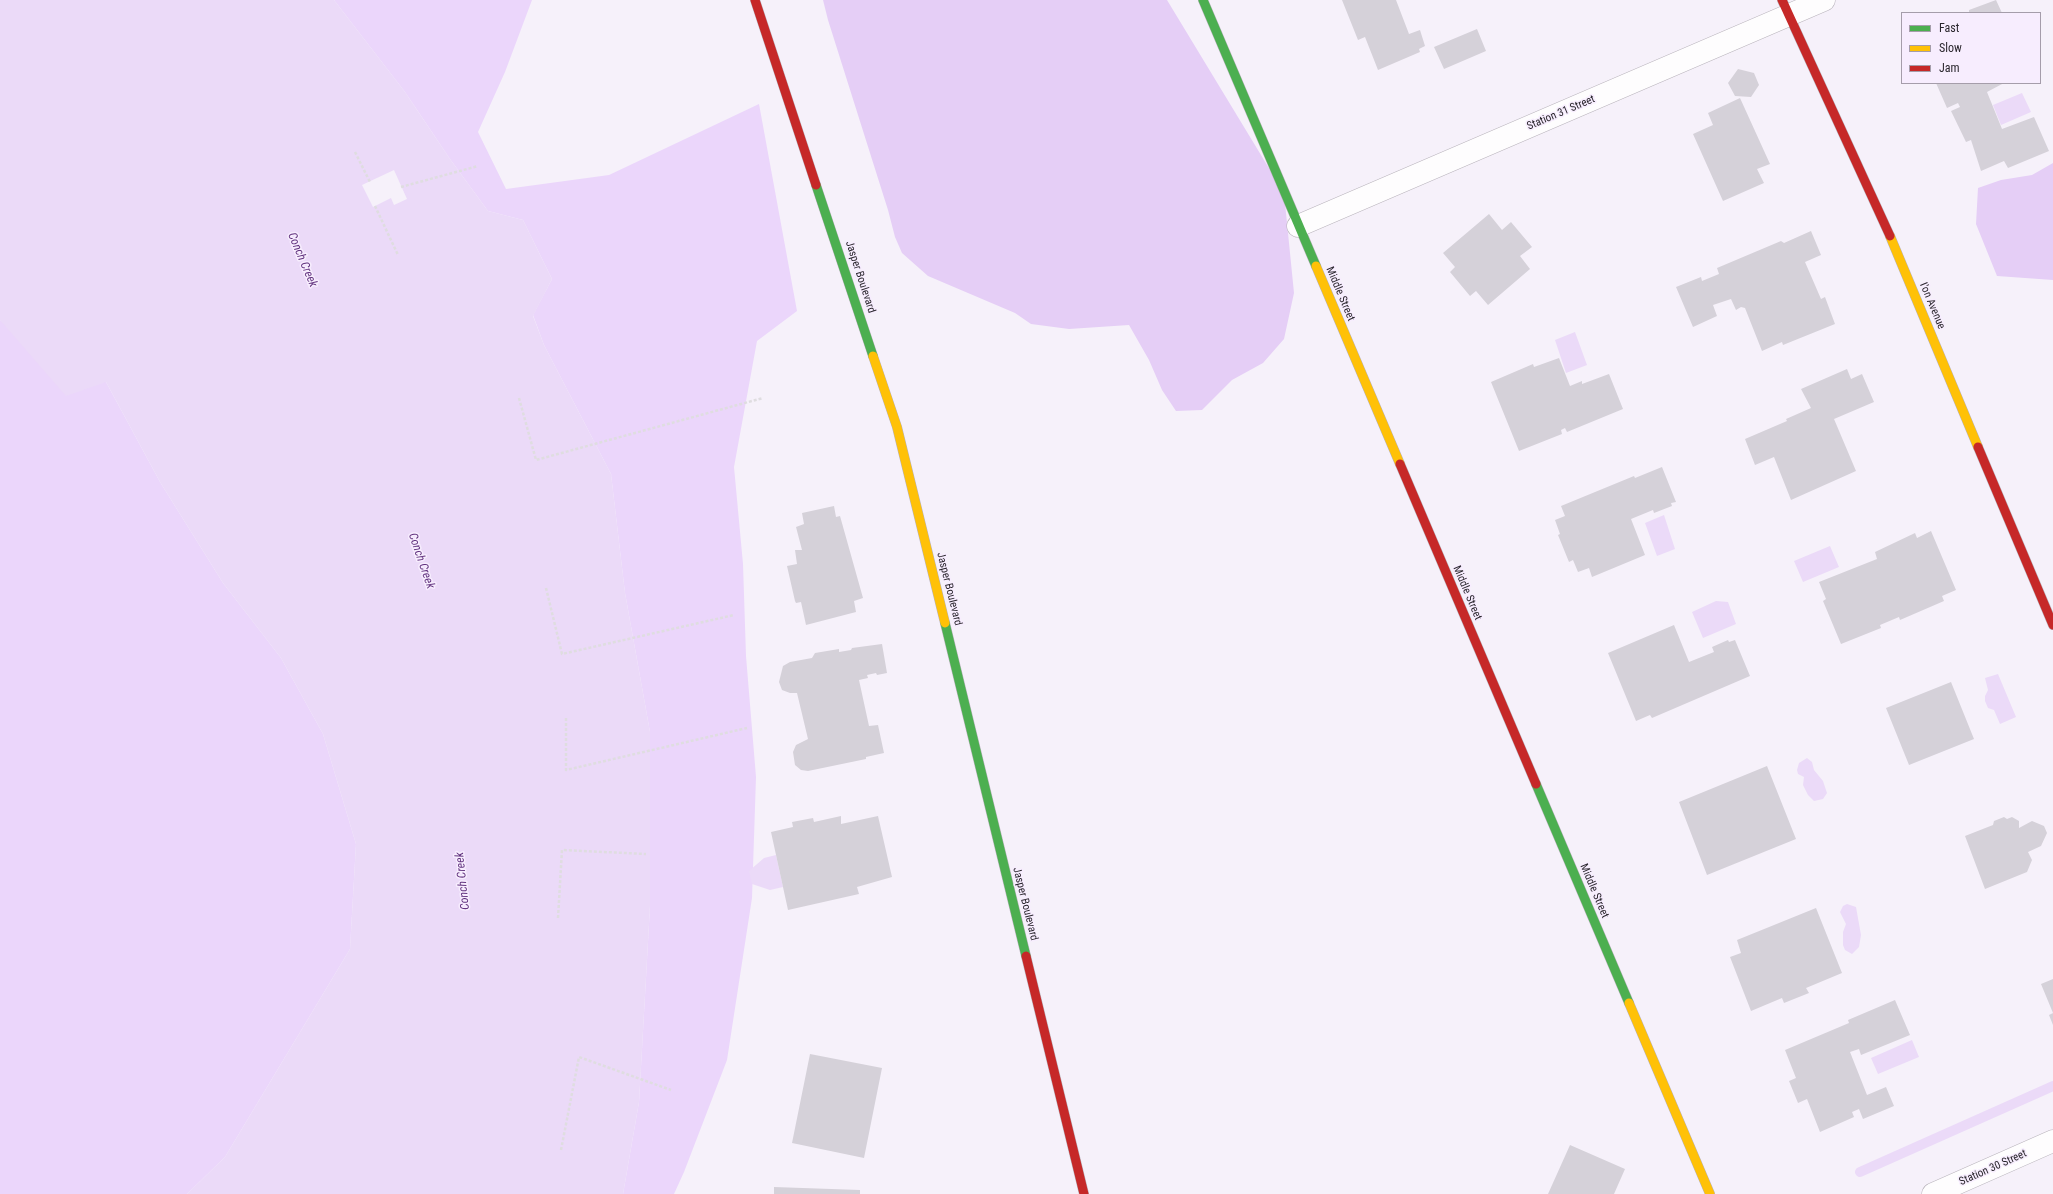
<!DOCTYPE html>
<html>
<head>
<meta charset="utf-8">
<style>
	body { margin:0 }
	#map { position:relative; width:2053px; height:1194px; overflow:hidden; background:#f6f1fa; font-family:"Roboto Condensed",sans-serif }
	canvas { display:block }
	.legend { position:absolute; left:1901px; top:12px; width:140px; height:72px; box-sizing:border-box; background:#f7edfe; border:1px solid #a59daa; margin:0; padding:5px 7px; list-style:none; font-size:12px; color:#2a262d }
	.legend li { display:flex; align-items:center; gap:8px; height:20px }
	.legend b { width:20px; border:1px solid #a59daa }
</style>
</head>
<body>
<div id="map">
<canvas width="2053" height="1194"></canvas>
<ul class="legend">
<li><b style="height:5px;background:#4caf50"></b>Fast</li>
<li><b style="height:5px;background:#ffc107"></b>Slow</li>
<li><b style="height:5px;background:#c62828"></b>Jam</li>
</ul>
</div>
<script>
const g = document.querySelector('canvas').getContext('2d');
g.lineJoin = 'round';
function paint(path, color) { g.fillStyle = color; g.fill(path, 'evenodd'); }
const toPath = rows => new Path2D(rows.map(r => 'M' + r).join(''));
function strokePath(path, color, width, dash) { g.strokeStyle = color; g.lineWidth = width; g.lineCap = dash ? 'butt' : 'round'; g.setLineDash(dash || []); g.stroke(path); }
function write(font, color, halo, rows, align = 'center') {
  g.font = font + ' "Roboto Condensed",sans-serif'; g.lineWidth = 3; g.setLineDash([]); g.textBaseline = 'middle'; g.strokeStyle = halo; g.fillStyle = color; for (const [text, x, y, turn = 0] of rows) {
    g.save(); g.translate(x, y); g.rotate((+turn || 0) * Math.PI / 180); g.textAlign = isNaN(turn) ? turn : align; if (halo) g.strokeText(text, 0, 0); g.fillText(text, 0, 0); g.restore();
  }
}
paint(toPath([
	[334,0,532,0,505,72,478,132,506,189,609,175,759,104,797,311,757,341,734,467,743,564,746,656,756,777,752,898,727,1060,684,1172,674,1194,623,1194,639,1102,650,906,650,732,625,593,611,474,544,345,533,315,552,279,523,220,488,211,450,159,405,92],
	[0,320,106,382,160,482,223,583,281,658,323,734,356,844,350,949,225,1157,187,1194,0,1194]
]), '#ebd6fb');
paint(toPath([
	[823,0,1167,0,1284,193,1294,293,1284,339,1263,363,1232,380,1202,410,1176,411,1162,390,1149,360,1129,325,1069,329,1031,324,1015,313,928,276,902,253,895,237,888,210,828,20],
	[2053,163,2053,280,1997,276,1976,224,1978,188,2001,180,2032,175]
]), '#e5cef6');
paint(toPath([
	[0,0,334,0,405,92,450,159,488,211,523,220,552,279,533,316,544,345,611,474,625,593,650,732,650,906,639,1102,623,1194,187,1194,225,1157,350,949,356,844,323,734,281,658,223,583,160,482,106,382,66,396,0,320],
	[2022,93,2031,112,2001,125,1993,105],
	[1575,332,1587,365,1566,373,1555,340],
	[1664,515,1675,549,1657,556,1645,523],
	[1830,546,1839,567,1803,582,1794,561],
	[1716,601,1728,602,1736,624,1703,638,1692,612],
	[1998,674,2016,717,2000,724,1994,710,1988,708,1985,701,1985,696,1988,690,1985,678],
	[1807,758,1812,762,1814,770,1823,781,1827,793,1823,799,1814,801,1808,795,1803,785,1804,777,1798,774,1797,770,1799,763],
	[776,855,783,887,770,890,752,884,749,871,764,858],
	[1847,904,1856,907,1861,935,1859,947,1852,954,1845,950,1843,945,1843,932,1846,924,1840,912,1843,906],
	[1912,1040,1919,1057,1878,1074,1871,1058]
]), '#ebdaf8');
paint(toPath([
	[394,170,407,199,394,205,391,198,373,207,362,185]
]), '#f6f1fa');
strokePath(toPath([
	[1860,1172,2053,1086]
]), '#ebdaf8', 10);
paint(toPath([
	[1342,0,1396,0,1409,34,1420,30,1425,46,1419,49,1420,52,1378,70,1365,37,1358,40],
	[1996,0,2002,13,1969,13,1969,10],
	[1477,29,1486,51,1444,69,1434,47],
	[1738,69,1754,73,1759,85,1751,97,1735,96,1728,83],
	[1936,83,2004,83,1987,92,2002,129,2034,117,2049,151,2008,168,2004,161,1981,171,1971,140,1966,142,1951,111,1960,107,1958,103,1947,108],
	[1740,98,1770,164,1757,169,1764,183,1723,201,1693,134,1713,125,1708,113],
	[1489,214,1502,230,1511,222,1532,247,1520,256,1530,269,1488,305,1476,291,1470,296,1450,272,1455,267,1443,253],
	[1811,231,1821,255,1805,262,1821,299,1825,297,1835,324,1783,345,1782,342,1762,351,1745,308,1741,307,1736,310,1731,299,1713,305,1717,316,1693,327,1676,287,1701,277,1702,281,1719,274,1717,268,1781,241,1784,243],
	[1559,358,1570,386,1582,381,1582,384,1609,374,1623,409,1567,432,1565,428,1561,430,1562,434,1519,451,1491,382,1533,364,1534,367],
	[1847,369,1851,379,1862,374,1874,402,1834,419,1856,471,1791,500,1774,457,1755,465,1745,439,1787,421,1786,419,1811,408,1801,389],
	[1662,467,1676,502,1671,503,1672,506,1654,513,1653,510,1631,519,1645,555,1592,577,1589,568,1578,572,1573,560,1569,562,1558,535,1560,534,1555,520,1565,516,1561,506,1634,476,1635,478],
	[834,506,836,517,840,516,863,598,854,601,856,612,806,625,801,602,796,603,795,601,787,566,797,564,795,550,802,550,796,527,804,524,802,513],
	[1931,531,1956,590,1942,596,1944,601,1900,620,1899,617,1880,625,1881,628,1841,644,1823,601,1826,599,1819,582,1877,559,1875,552,1915,533,1917,538],
	[1674,625,1689,662,1714,652,1712,647,1728,640,1729,642,1735,640,1750,676,1652,718,1650,715,1636,721,1608,653],
	[882,644,887,673,877,675,876,673,867,675,868,678,859,680,869,726,878,725,884,753,866,757,866,759,808,771,801,770,795,765,793,752,796,745,808,739,797,693,790,693,782,690,779,682,783,666,790,662,812,658,815,653,839,649,839,652,851,650,852,648],
	[1951,682,1974,739,1909,765,1886,708],
	[1767,766,1796,839,1707,875,1679,802],
	[841,816,841,824,878,816,892,877,857,887,859,894,788,910,771,832,793,827,792,822,813,818,814,822],
	[2004,817,2007,819,2012,817,2019,821,2019,828,2032,821,2044,826,2047,833,2041,846,2028,852,2032,860,2027,872,1985,889,1965,836,1993,825,1994,821],
	[1816,908,1842,973,1806,988,1809,993,1784,1003,1782,998,1751,1011,1730,957,1741,953,1737,940],
	[2053,979,2053,1025,2049,1015,2053,1013,2041,984],
	[1895,1000,1910,1035,1861,1055,1859,1049,1850,1052,1867,1095,1886,1087,1894,1106,1863,1119,1859,1109,1852,1112,1854,1117,1820,1132,1807,1099,1798,1103,1789,1081,1796,1078,1785,1050,1849,1023,1848,1020],
	[810,1054,882,1068,864,1158,792,1143],
	[1570,1145,1625,1169,1614,1194,1548,1194],
	[774,1187,860,1190,860,1194,774,1194]
]), '#d5d1d9');
const street = toPath([
	[1298,226,1824,0],
	[1933,1194,2053,1141]
]);
const fast = toPath([
	[1203,0,1316,266],
	[816,185,873,356],
	[945,623,1026,956],
	[1536,784,1629,1003]
]);
const slow = toPath([
	[1890,236,1978,447],
	[1316,266,1400,464],
	[873,356,897,427,945,623],
	[1629,1003,1710,1194]
]);
const jam = toPath([
	[755,0,816,185],
	[1782,0,1890,236],
	[1978,447,2053,625],
	[1400,464,1536,784],
	[1026,956,1084,1194]
]);
strokePath(street, '#b8b3bb', 23);
strokePath(fast, '#b8b3bb', 10);
strokePath(slow, '#b8b3bb', 10);
strokePath(jam, '#b8b3bb', 10);
strokePath(toPath([
	[355,152,370,182],
	[401,187,478,166],
	[375,206,398,255],
	[519,398,536,460,763,398],
	[546,588,562,654,734,615],
	[566,718,566,770,747,728],
	[558,918,562,850,646,854],
	[561,1150,579,1057,671,1090]
]), '#dfdde0', 2.5, [3, 2]);
strokePath(street, '#fefdfe', 22);
strokePath(fast, '#4caf50', 9);
strokePath(slow, '#ffc107', 9);
strokePath(jam, '#c62828', 9);
write('11px', '#2a262d', '#f7edfe', [
	["Station 31 Street",1561,113,-23],
	["Jasper Boulevard",860,277,72],
	["Middle Street",1340,294,67],
	["I'on Avenue",1932,306,67],
	["Jasper Boulevard",949,589,76],
	["Middle Street",1467,593,67],
	["Middle Street",1594,891,67],
	["Jasper Boulevard",1025,904,76],
	["Station 30 Street",1993,1168,-24]
]);
write('italic 12px', '#62337f', '#f7edfe', [
	["Conch Creek",302,260,67],
	["Conch Creek",421,561,71],
	["Conch Creek",463,881,-96]
]);
</script>
</body>
</html>
